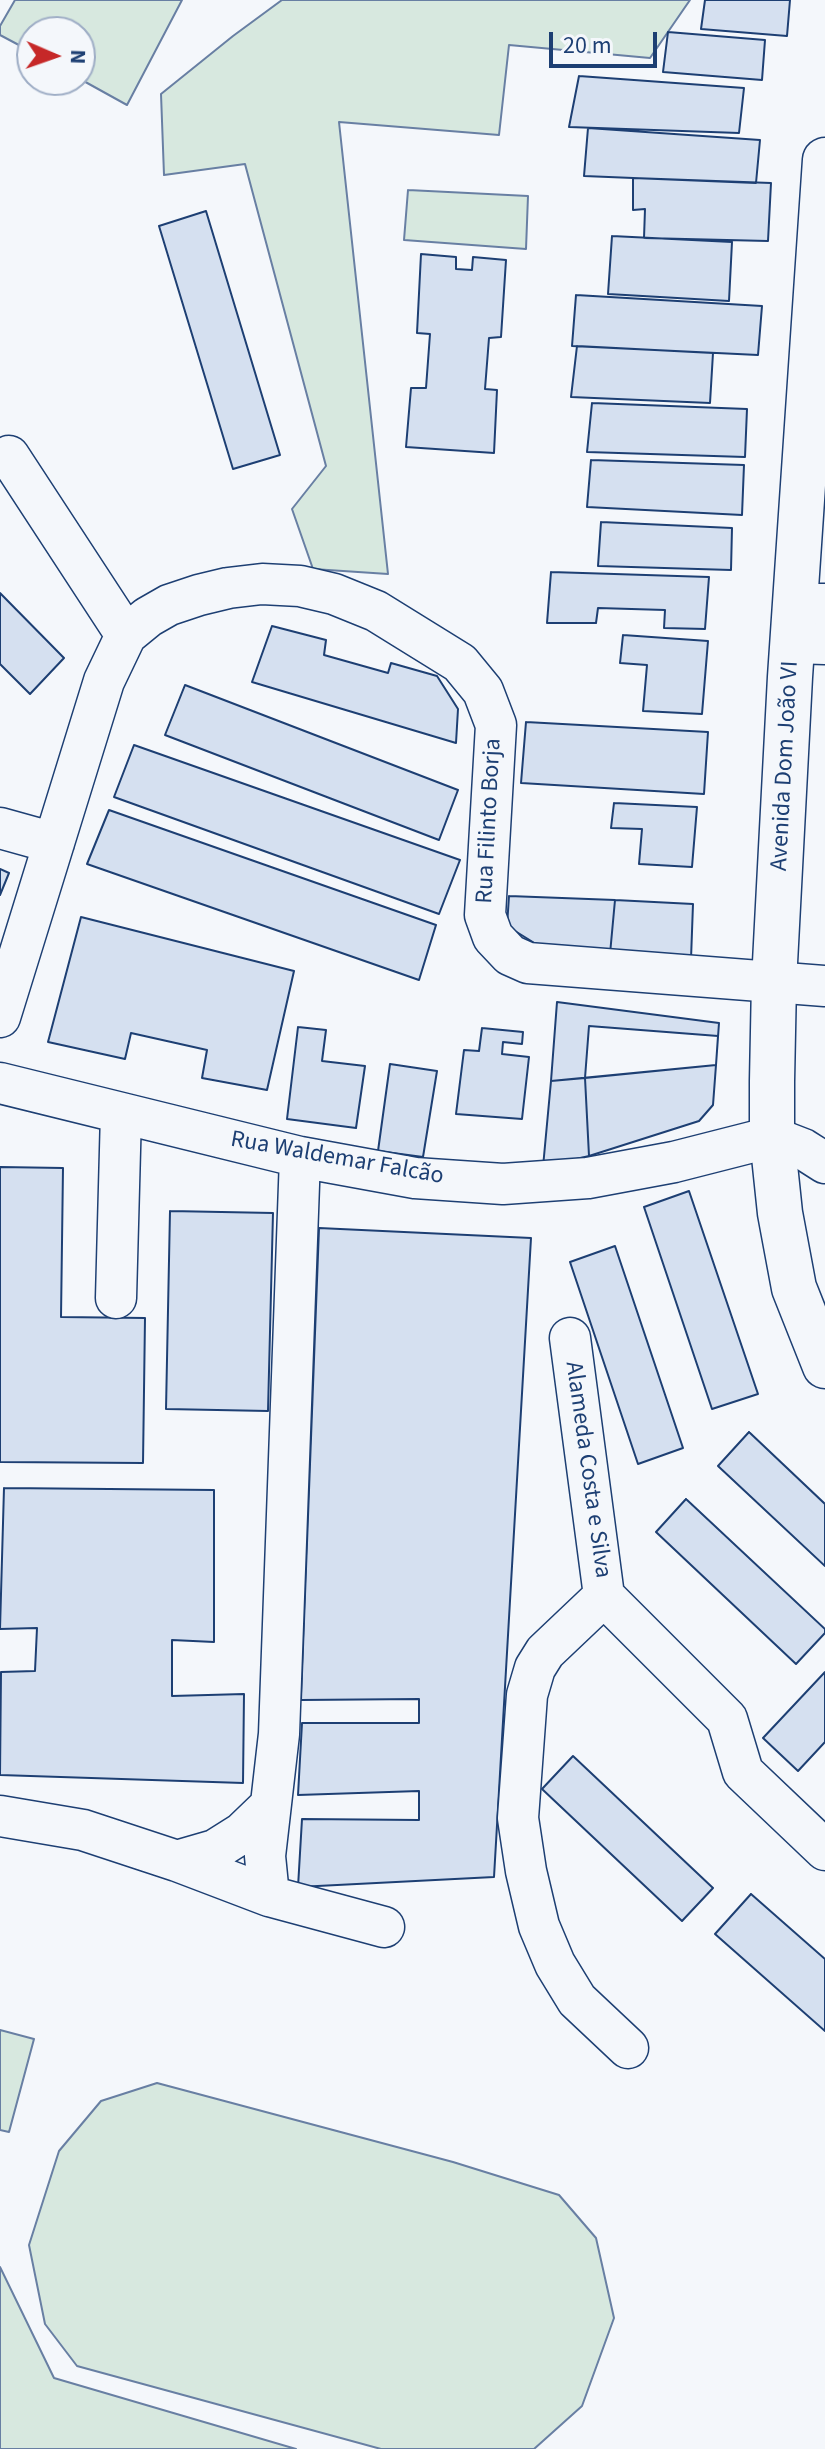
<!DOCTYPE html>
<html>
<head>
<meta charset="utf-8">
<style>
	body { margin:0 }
	#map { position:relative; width:825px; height:2449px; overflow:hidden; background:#f4f7fb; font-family:"Source Sans 3",sans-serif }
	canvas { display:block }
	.north { position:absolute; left:16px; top:16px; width:80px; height:80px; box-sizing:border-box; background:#f4f7fb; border:2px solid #9eadc5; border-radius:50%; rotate:92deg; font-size:22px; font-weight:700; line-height:32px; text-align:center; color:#1d3f73 }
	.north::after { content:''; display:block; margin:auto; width:28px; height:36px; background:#c62828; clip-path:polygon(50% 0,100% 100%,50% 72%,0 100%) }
	.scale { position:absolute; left:549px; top:32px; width:108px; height:36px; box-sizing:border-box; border:4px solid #1d3f73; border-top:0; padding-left:10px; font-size:24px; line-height:28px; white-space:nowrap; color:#1d3f73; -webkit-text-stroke:6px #f4f7fb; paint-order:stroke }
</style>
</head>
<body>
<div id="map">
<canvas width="825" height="2449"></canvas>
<div class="north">N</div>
<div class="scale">20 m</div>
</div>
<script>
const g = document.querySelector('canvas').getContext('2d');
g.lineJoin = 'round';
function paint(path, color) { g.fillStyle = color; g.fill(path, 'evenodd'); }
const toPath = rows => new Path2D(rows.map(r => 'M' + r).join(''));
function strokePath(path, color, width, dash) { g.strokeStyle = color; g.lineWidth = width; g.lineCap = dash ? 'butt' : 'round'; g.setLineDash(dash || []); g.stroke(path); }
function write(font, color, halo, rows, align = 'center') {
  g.font = font + ' "Source Sans 3",sans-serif'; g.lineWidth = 6; g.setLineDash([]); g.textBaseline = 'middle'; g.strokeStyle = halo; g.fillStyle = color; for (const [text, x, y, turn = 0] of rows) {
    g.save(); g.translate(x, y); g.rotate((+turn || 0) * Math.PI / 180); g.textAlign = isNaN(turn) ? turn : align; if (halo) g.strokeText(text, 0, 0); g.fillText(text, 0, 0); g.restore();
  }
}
const green = toPath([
	[15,0,182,0,127,105,80,79,80,32,32,32,32,52,0,35,0,26,15,0],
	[282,0,690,0,650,58,509,45,499,135,339,122,388,574,313,569,292,509,326,466,245,164,164,175,161,94,233,36,282,0],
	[408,190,528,196,526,249,404,240,408,190],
	[0,2030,34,2039,9,2132,0,2130,0,2030],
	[157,2083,453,2162,559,2195,596,2238,614,2318,582,2406,534,2449,381,2449,77,2366,45,2324,29,2245,59,2151,101,2101,157,2083],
	[0,2267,54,2378,296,2449,0,2449,0,2267]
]);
paint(green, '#d7e8df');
strokePath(green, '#687fa3', 2);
const building = toPath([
	[705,0,790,0,787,36,701,29,705,0],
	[668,32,765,40,762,80,663,72,668,32],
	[579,76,744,88,739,133,569,127,579,76],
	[588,128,760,140,756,183,584,176,588,128],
	[633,178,771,183,768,241,644,238,645,209,633,210,633,178],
	[206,211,280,455,233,469,159,226,206,211],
	[612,236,732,242,729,301,608,294,612,236],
	[421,254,456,257,456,269,472,270,473,257,506,260,501,337,489,338,485,389,497,390,494,453,406,447,411,388,426,388,430,334,417,333,421,254],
	[576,295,762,306,758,355,572,346,576,295],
	[577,346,713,353,710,403,571,397,577,346],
	[592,403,747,409,745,457,587,452,592,403],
	[591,460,744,465,742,515,587,507,591,460],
	[601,522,732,528,731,570,598,566,601,522],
	[551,572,709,577,705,629,664,628,665,610,598,608,596,623,547,623,551,572],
	[0,593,64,658,30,694,0,664,0,593],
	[272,626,326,640,324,655,388,673,391,663,437,676,458,709,456,743,252,682,272,626],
	[623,635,708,641,702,714,643,711,647,665,620,663,623,635],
	[185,685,458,790,439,840,165,735,185,685],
	[526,722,708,732,704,794,521,783,526,722],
	[134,745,460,860,439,914,114,797,134,745],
	[614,803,697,807,692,867,639,864,642,829,611,828,614,803],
	[109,810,436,925,419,980,87,864,109,810],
	[0,869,9,873,0,895,0,869],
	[509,896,615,900,610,954,544,949,507,926,509,896],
	[615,900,693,904,691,959,610,954,615,900],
	[81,917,294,971,267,1090,202,1078,207,1050,131,1033,125,1059,48,1042,81,917],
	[557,1002,719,1023,716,1065,551,1081,557,1002],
	[589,1026,718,1036,716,1065,585,1078,589,1026],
	[298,1027,326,1030,322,1061,365,1066,356,1128,287,1119,298,1027],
	[482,1028,523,1032,522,1044,503,1042,502,1054,529,1057,522,1119,456,1114,464,1050,479,1051,482,1028],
	[390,1064,437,1071,423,1157,378,1151,390,1064],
	[716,1065,713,1105,699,1121,589,1156,585,1078,716,1065],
	[585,1078,589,1156,543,1167,551,1081,585,1078],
	[0,1167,63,1168,61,1317,145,1318,143,1463,0,1462,0,1167],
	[689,1191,758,1394,712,1409,644,1207,689,1191],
	[170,1211,273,1213,268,1411,166,1409,170,1211],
	[319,1228,531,1238,494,1877,298,1887,302,1819,419,1820,419,1791,298,1795,302,1723,419,1723,419,1699,301,1700,319,1228],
	[615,1246,683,1448,638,1464,570,1262,615,1246],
	[749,1432,825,1504,825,1566,718,1466,749,1432],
	[4,1488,214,1490,214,1642,172,1640,172,1696,244,1694,243,1783,0,1775,1,1672,35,1671,37,1628,0,1629,4,1488],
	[686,1499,825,1629,825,1633,796,1664,656,1532,686,1499],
	[825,1672,825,1742,798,1771,763,1738,825,1672],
	[573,1756,713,1888,682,1921,542,1789,573,1756],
	[751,1894,825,1959,825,2031,715,1934,751,1894]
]);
paint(building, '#d5e0f0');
strokePath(building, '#1d3f73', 2);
const minor = toPath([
	[9,456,126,635],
	[795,604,825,604],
	[793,643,825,644],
	[0,828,54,843],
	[0,1017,104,681,126,635,148,617,169,605,199,595,228,588,262,584,300,586,334,594,376,611,460,663,483,691,496,725,485,915,493,937,510,955,528,963,825,986],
	[0,1083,300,1157,415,1178,503,1184,588,1178,674,1162,772,1137,803,1149,825,1163],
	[116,1298,121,1113],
	[570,1338,604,1596,727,1719,743,1772,825,1850],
	[604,1596,545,1652,535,1668,527,1695,518,1818,526,1871,539,1926,555,1964,577,2000,628,2048],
	[0,1816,83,1830,177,1861,269,1896,384,1927],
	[177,1861,215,1850,242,1833,269,1807],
	[269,1896,265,1856,279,1734,300,1157]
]);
const major = toPath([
	[825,160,790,677,774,982,772,1081,772,1137,780,1213,794,1288,825,1366]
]);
strokePath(minor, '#1d3f73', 43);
strokePath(major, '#1d3f73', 47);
strokePath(minor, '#f4f7fb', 40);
strokePath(major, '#f4f7fb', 44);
write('24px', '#1d3f73', '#f4f7fb', [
	["Avenida Dom João VI",786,766,-87],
	["Rua Filinto Borja",490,821,-87],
	["Rua Waldemar Falcão",337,1159,10],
	["Alameda Costa e Silva",587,1470,82]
]);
</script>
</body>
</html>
